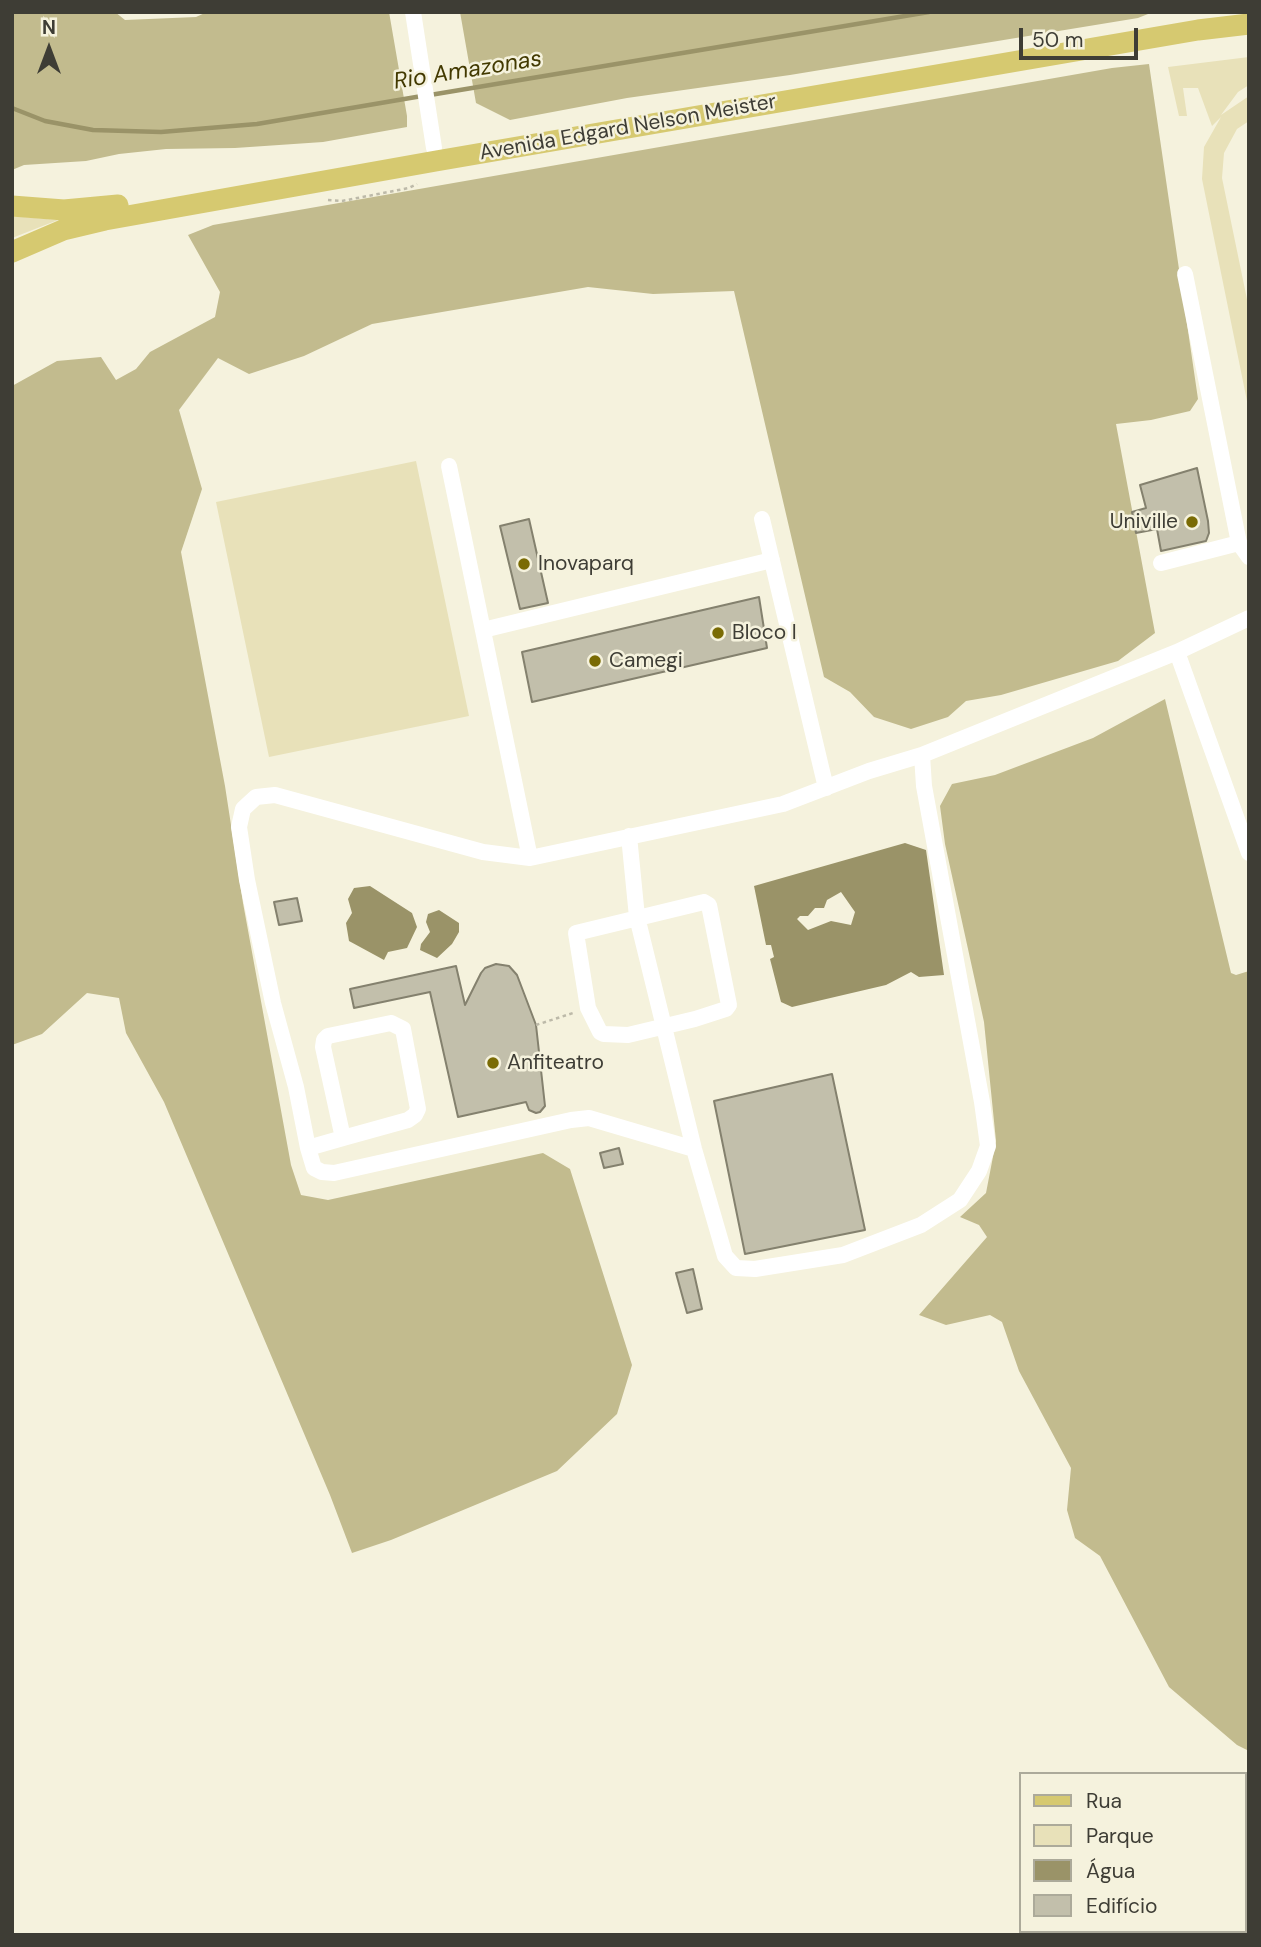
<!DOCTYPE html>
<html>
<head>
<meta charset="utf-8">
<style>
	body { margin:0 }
	#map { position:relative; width:1261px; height:1947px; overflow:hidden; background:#f5f2dd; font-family:"DM Sans",sans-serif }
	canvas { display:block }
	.frame { position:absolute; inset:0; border:14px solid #3e3d35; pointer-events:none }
	.legend { position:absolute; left:1019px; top:1772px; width:228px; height:161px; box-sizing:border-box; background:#f5f2dd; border:2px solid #acaa9a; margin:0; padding:9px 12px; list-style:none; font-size:21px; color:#3e3d35 }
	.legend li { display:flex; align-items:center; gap:14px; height:35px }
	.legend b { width:35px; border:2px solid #acaa9a }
	.north { position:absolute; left:14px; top:14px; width:70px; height:70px; -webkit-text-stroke:5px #f5f2dd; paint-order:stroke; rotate:0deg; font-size:19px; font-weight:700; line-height:28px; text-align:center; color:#3e3d35 }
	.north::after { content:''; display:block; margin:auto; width:24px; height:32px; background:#3e3d35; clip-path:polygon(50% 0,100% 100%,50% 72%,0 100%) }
	.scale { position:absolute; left:1019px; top:28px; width:119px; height:32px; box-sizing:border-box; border:4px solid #3e3d35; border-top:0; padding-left:9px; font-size:21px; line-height:24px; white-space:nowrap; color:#3e3d35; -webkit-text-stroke:5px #f5f2dd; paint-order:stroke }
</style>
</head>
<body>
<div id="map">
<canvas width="1261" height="1947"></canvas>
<div class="frame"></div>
<ul class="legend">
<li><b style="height:9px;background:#d6c970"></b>Rua</li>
<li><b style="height:19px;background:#e8e1b9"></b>Parque</li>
<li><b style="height:19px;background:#9a9368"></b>Água</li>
<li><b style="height:19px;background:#c2bfab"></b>Edifício</li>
</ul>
<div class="north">N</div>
<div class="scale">50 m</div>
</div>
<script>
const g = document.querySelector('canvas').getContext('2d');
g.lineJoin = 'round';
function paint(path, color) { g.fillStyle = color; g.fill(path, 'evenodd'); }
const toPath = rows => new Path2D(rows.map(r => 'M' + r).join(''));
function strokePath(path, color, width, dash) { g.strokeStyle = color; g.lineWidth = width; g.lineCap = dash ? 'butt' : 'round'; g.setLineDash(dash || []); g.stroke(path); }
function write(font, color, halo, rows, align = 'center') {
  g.font = font + ' "DM Sans",sans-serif'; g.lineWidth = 5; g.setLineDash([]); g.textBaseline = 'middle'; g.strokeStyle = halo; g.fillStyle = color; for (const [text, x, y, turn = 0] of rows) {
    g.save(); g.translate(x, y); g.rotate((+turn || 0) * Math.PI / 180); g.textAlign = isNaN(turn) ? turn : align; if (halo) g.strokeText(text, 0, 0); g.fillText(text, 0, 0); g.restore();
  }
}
paint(toPath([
	[1249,57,1249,85,1238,92,1221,115,1249,96,1249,121,1237,129,1224,153,1222,178,1249,309,1249,411,1202,179,1204,147,1221,117,1212,126,1198,88,1183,88,1187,116,1179,116,1168,67],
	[12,216,58,220,12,238],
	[416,461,469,716,269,757,216,502]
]), '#e8e1b9');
paint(toPath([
	[12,12,115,12,125,20,196,17,207,12,389,12,407,116,407,127,323,142,235,148,166,149,119,154,86,161,24,165,12,170],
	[460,12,1153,12,1138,18,790,75,627,98,510,120,476,103],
	[1149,64,1198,399,1190,411,1151,420,1116,424,1155,633,1118,661,1001,695,966,701,948,717,911,729,874,717,850,692,824,677,734,291,653,294,588,287,372,324,304,356,249,374,218,358,179,410,202,489,181,552,225,786,243,903,291,1165,301,1195,328,1200,543,1153,570,1169,632,1365,617,1414,557,1471,391,1540,352,1553,330,1495,164,1102,126,1033,119,998,87,993,42,1034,12,1045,12,386,57,361,101,357,116,380,136,369,150,352,215,317,220,292,188,235,213,225,1112,68],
	[1165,699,1231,973,1236,975,1249,971,1249,1751,1237,1745,1169,1687,1100,1556,1075,1538,1067,1510,1071,1468,1019,1371,1002,1322,990,1315,946,1325,919,1315,987,1237,979,1225,960,1217,986,1193,996,1141,984,1022,945,844,940,806,952,784,995,775,1093,738],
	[1058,1931,1167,1931,1163,1935,1044,1935]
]), '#c2bb8e');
paint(toPath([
	[905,843,926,850,944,975,919,977,911,972,886,985,792,1007,781,1002,770,959,774,957,771,945,766,945,754,886],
	[841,892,855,912,851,925,831,921,808,930,797,919,800,916,808,916,815,908,824,908,827,900],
	[370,886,412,913,417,927,407,948,388,952,384,960,349,941,346,923,352,913,348,899,354,888],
	[439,910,459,923,459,932,452,944,437,958,420,950,421,944,430,932,426,922,428,914]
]), '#9a9368');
strokePath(toPath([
	[430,95,929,12],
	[12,108,45,121,93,130,161,132,257,124,422,96]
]), '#9a9368', 4.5);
const building = toPath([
	[1197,468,1208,521,1209,533,1206,541,1161,551,1157,529,1136,533,1132,512,1146,508,1140,485,1197,468],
	[529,519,548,603,520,609,500,526,529,519],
	[759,597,767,648,532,702,522,652,759,597],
	[297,898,302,921,279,925,274,902,297,898],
	[496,964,509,966,517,975,536,1025,545,1106,540,1112,536,1113,529,1110,526,1102,458,1117,430,992,354,1008,350,989,456,966,465,1005,481,973,485,968,496,964],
	[832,1074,865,1230,745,1254,714,1101,832,1074],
	[619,1148,623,1164,604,1168,600,1153,619,1148],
	[693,1269,702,1309,687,1313,676,1273,693,1269]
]);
paint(building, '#c2bfab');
strokePath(building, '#84816e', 2);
strokePath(toPath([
	[328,200,342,201,409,188,417,184],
	[536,1025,573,1013]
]), '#bdbaa9', 2.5, [3.5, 3.5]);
strokePath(toPath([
	[413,12,434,148],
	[1185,274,1239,543,1249,557],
	[449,466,530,858],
	[762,519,826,788],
	[1161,563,1239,543],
	[483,630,772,560],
	[1177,652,1249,853],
	[629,836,637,917,694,1149,725,1256,736,1268,755,1269,843,1255,921,1225,960,1200,979,1171,988,1146,982,1102,924,786,922,755],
	[704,902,709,905,729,1005,726,1009,695,1019,628,1035,604,1034,600,1032,588,1008,576,933,704,902],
	[391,1023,403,1029,418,1109,415,1115,408,1120,343,1138,323,1047,324,1040,328,1036,391,1023],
	[343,1138,308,1148,296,1087,273,1003,247,880,239,827,243,809,256,797,275,795,483,852,530,858,783,804,869,771,922,755,1177,652,1249,618],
	[308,1148,314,1168,322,1172,334,1173,571,1120,589,1118,694,1149],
	[1245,1898,1249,1906],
	[1164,1935,1172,1931]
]), '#fff', 16);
strokePath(toPath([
	[12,206,64,210,118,205],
	[12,252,63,230,105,220,436,161,1198,30,1249,24]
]), '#d6c970', 21);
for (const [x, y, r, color] of [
	[1192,522,7,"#7a6b04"],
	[524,564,7,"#7a6b04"],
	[718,633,7,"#7a6b04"],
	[595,661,7,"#7a6b04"],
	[493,1063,7,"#7a6b04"]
]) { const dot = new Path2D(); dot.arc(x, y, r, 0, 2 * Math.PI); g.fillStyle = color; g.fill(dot); strokePath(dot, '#f5f2dd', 2.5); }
write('21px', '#3e3d35', '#f5f2dd', [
	["Avenida Edgard Nelson Meister",628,128,-10]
]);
write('21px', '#3e3d35', '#f5f2dd', [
	["Univille",1178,522,"right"],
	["Inovaparq",538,564],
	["Bloco I",732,633],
	["Camegi",609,661],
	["Anfiteatro",507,1063]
], 'left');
write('italic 23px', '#423900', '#f5f2dd', [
	["Rio Amazonas",468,71,-9]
]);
</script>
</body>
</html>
